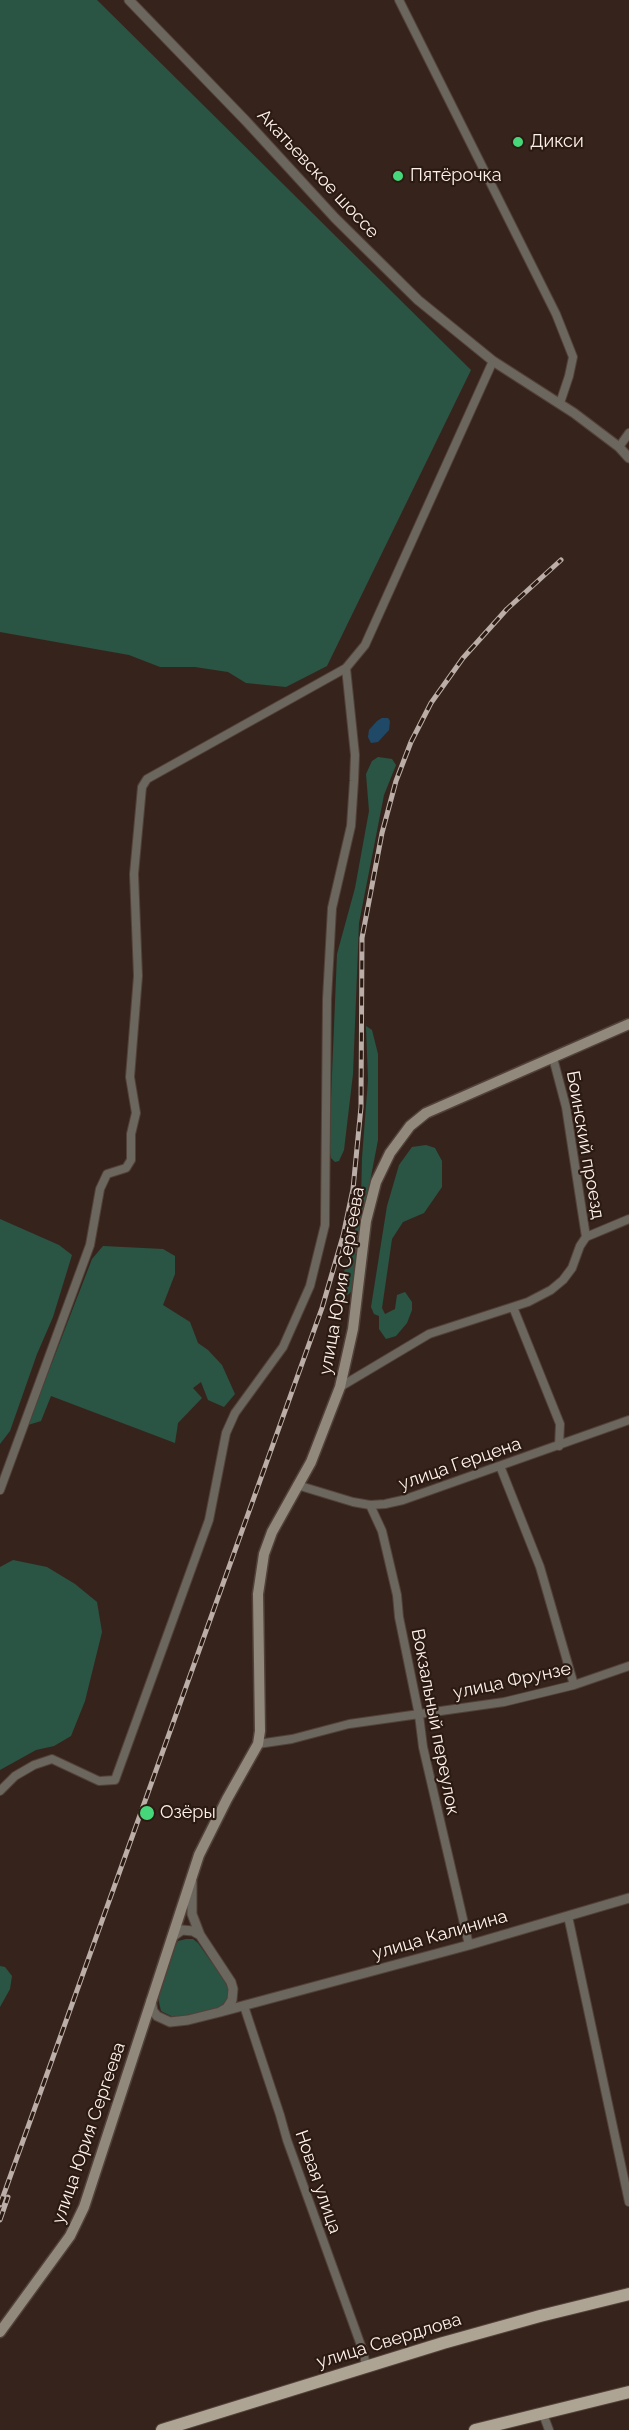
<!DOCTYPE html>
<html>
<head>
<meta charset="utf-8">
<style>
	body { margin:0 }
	canvas { display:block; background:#36241c }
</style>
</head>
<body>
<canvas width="629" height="2430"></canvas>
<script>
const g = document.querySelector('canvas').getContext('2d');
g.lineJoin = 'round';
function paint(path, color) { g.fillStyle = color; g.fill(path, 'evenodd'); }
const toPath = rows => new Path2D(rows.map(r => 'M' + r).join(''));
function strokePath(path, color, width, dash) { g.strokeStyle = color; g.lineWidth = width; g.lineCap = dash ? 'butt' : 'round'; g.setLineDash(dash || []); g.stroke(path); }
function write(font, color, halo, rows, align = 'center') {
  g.font = font + ' Raleway,sans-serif'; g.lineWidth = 4.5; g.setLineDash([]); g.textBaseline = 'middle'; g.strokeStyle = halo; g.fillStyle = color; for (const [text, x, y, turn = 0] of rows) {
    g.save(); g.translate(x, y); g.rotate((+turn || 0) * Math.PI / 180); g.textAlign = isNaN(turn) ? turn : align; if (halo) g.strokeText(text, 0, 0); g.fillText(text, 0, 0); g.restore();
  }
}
paint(toPath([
	[0,0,97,0,471,370,327,666,286,687,246,683,228,672,195,667,160,667,129,655,0,632],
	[378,757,392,759,396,765,384,795,359,923,353,1074,344,1150,339,1161,335,1162,331,1158,329,1147,337,954,355,888,369,811,366,774,372,761],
	[366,1026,372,1030,378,1054,378,1140,356,1254,352,1290,349,1294,339,1298,337,1297,353,1240,361,1199,362,1158,368,1080],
	[426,1145,435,1148,442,1161,442,1187,424,1213,403,1222,392,1239,382,1308,385,1314,395,1309,397,1295,405,1292,412,1302,412,1310,407,1323,396,1336,386,1339,379,1329,379,1316,374,1314,371,1307,387,1206,399,1165,412,1147],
	[0,1219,59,1245,72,1255,53,1317,37,1354,10,1431,0,1444],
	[103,1246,163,1249,175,1256,175,1274,163,1305,190,1322,198,1343,208,1350,222,1365,235,1394,224,1407,208,1400,201,1382,193,1388,202,1398,178,1423,175,1443,51,1396,41,1421,28,1425,92,1259],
	[13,1560,47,1567,75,1584,97,1602,102,1632,85,1701,71,1736,54,1746,36,1750,0,1770,0,1567],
	[186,1939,193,1939,198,1943,225,1981,229,1989,228,1997,224,2005,217,2009,175,2018,161,2011,158,1998,174,1949,178,1941],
	[0,1966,5,1967,12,1976,10,1989,0,2007]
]), '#2a5443');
paint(toPath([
	[382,718,388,718,390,721,389,730,378,742,371,743,368,737,369,730,377,721]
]), '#1f4967');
const minor = toPath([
	[399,0,556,314,573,357,569,376,560,403],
	[619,447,629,433],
	[553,1058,566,1107,586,1237],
	[513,1307,560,1424,559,1446],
	[340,1387,429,1334,528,1302,551,1290,563,1280,572,1268,580,1246,586,1237,629,1219],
	[500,1466,540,1567,574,1685],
	[297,1485,353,1502,370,1505,385,1504,403,1500,629,1420],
	[0,1490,90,1245,100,1189,107,1174,126,1168,131,1160,131,1134,136,1113,130,1077,138,976,134,874,142,787,147,779,346,668,365,645,493,361],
	[370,1505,382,1531,397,1595,399,1617,419,1715,423,1747,469,1945],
	[258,1744,292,1739,349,1724,504,1702,574,1685,629,1666],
	[0,1791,15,1776,34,1765,52,1759,99,1781,115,1780,209,1520,226,1433,235,1413,283,1347,310,1286,325,1225,327,999,332,908,351,826,354,781,355,755,346,668],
	[568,1916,629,2202],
	[244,2006,280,2115,287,2140,363,2351,366,2366],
	[543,2414,549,2430]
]);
const tertiary = toPath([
	[129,0,246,121,335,218,418,300,493,361,574,413,619,447,629,458],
	[192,1882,192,1914,200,1935],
	[151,2000,153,2011,157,2016,170,2022,188,2020,220,2012,227,2008,232,2000,233,1989,231,1982,200,1935,193,1931,182,1930,172,1937],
	[220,2012,469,1945,629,1898]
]);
const secondary = toPath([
	[0,2332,70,2236,84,2207,199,1855,227,1799,258,1744,260,1731,258,1594,264,1554,272,1532,311,1462,340,1387,353,1329,366,1221,376,1182,390,1153,410,1126,426,1113,629,1024]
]);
const primary = toPath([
	[162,2430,443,2343,540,2316,629,2294],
	[475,2430,629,2392]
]);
strokePath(minor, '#524139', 10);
strokePath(tertiary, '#524139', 11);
strokePath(secondary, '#524139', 13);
strokePath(primary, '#524139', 14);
strokePath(minor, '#6b675e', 8);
strokePath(tertiary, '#6b675e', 9);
strokePath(secondary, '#90897c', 10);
strokePath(primary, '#ada493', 12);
const rail = toPath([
	[0,2205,322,1308,343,1236,353,1189,361,1107,362,938,382,833,396,781,411,742,431,703,463,658,507,609,561,560],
	[0,2220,8,2197]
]);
strokePath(rail, '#bbada7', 5);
strokePath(rail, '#2b1a12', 3, [9]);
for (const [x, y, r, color] of [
	[518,142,6,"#46d77a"],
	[398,176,6,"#46d77a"],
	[147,1813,8,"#46d77a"]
]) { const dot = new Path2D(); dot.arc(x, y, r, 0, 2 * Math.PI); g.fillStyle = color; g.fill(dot); strokePath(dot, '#2b1a12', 2); }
write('18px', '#fdf1eb', '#2b1a12', [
	["Дикси",530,142],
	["Пятёрочка",410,176],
	["Озёры",160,1813]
], 'left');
write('18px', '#fdf1eb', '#2b1a12', [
	["Акатьевское шоссе",318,174,47],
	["Боинский проезд",585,1145,80],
	["улица Юрия Сергеева",342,1281,-80],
	["улица Герцена",460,1464,-19],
	["улица Фрунзе",512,1681,-12],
	["Вокзальный переулок",435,1722,79],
	["улица Калинина",440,1935,-16],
	["улица Юрия Сергеева",89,2133,-71],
	["Новая улица",318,2182,71],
	["улица Свердлова",389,2341,-17]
]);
</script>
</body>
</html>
